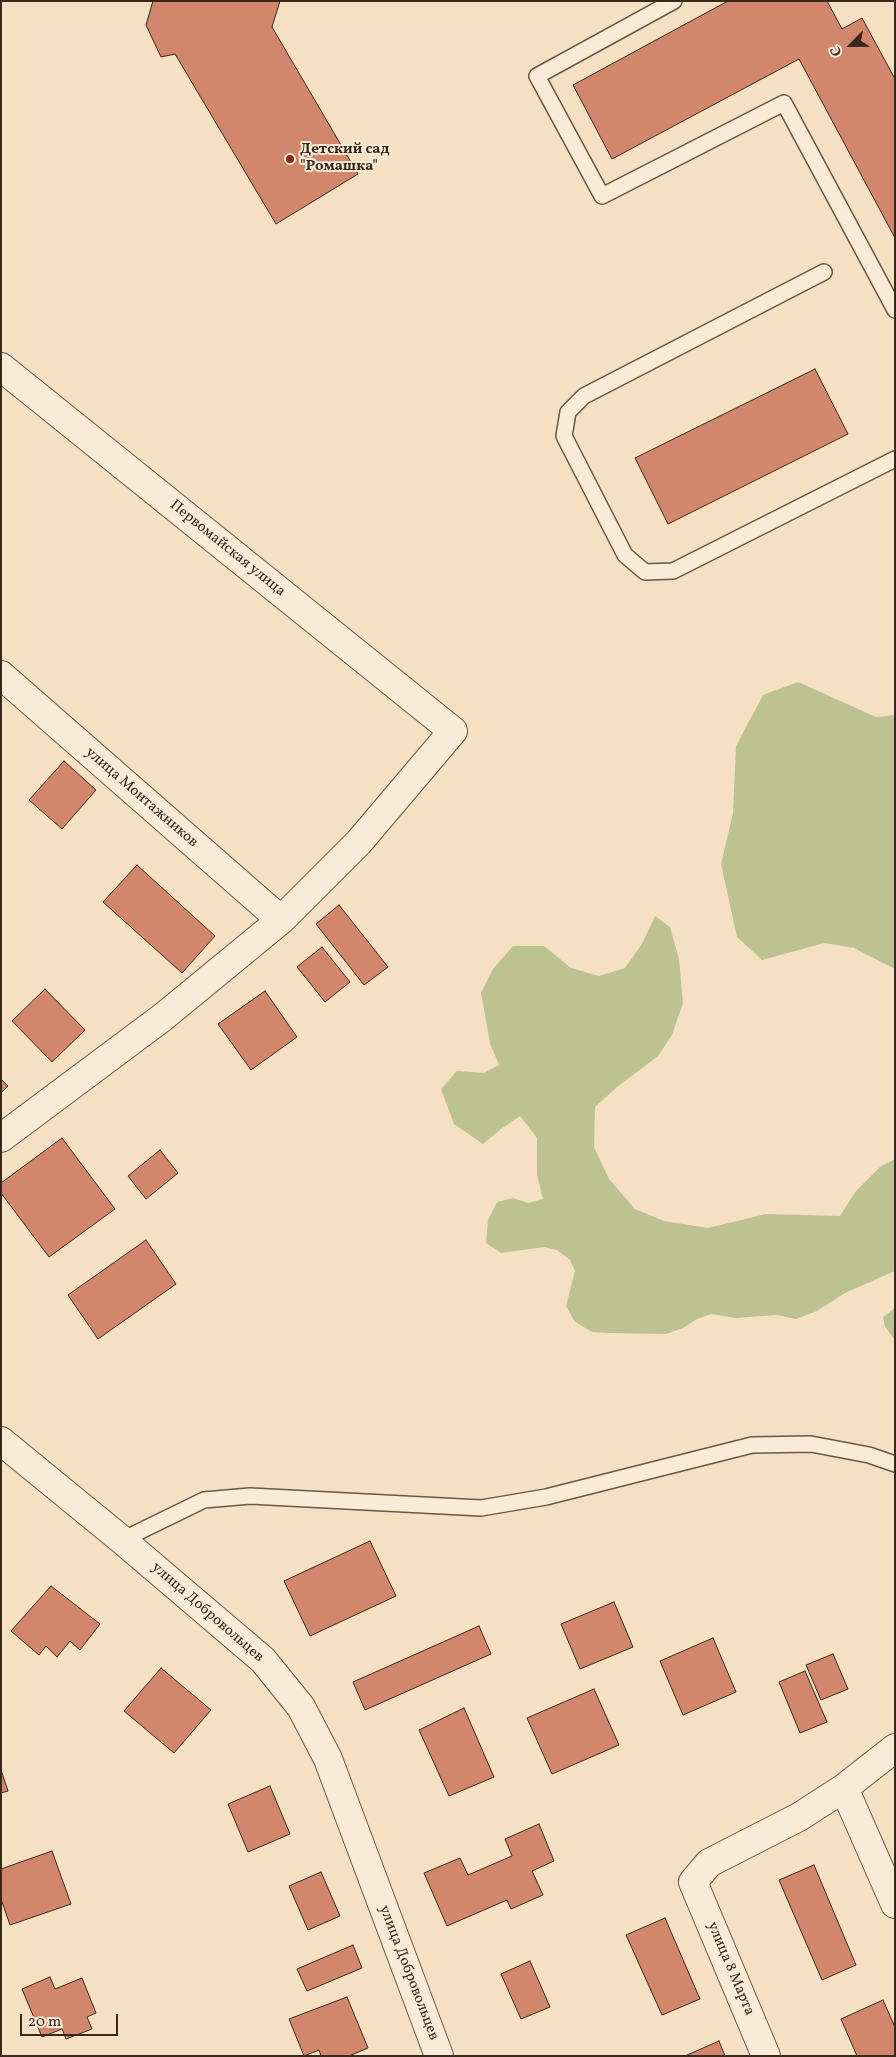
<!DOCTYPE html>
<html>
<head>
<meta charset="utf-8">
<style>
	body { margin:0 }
	#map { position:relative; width:896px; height:2057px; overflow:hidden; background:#f6e0c3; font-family:Vollkorn,serif }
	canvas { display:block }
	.frame { position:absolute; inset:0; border:2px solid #372919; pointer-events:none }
	.north { position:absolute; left:826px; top:20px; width:50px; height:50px; -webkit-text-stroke:4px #f9ebd8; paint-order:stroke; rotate:247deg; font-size:14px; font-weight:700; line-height:20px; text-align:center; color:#372919 }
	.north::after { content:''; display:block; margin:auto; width:18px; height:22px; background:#372919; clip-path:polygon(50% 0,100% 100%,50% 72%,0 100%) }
	.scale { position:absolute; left:20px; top:2014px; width:98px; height:22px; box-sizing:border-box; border:2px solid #372919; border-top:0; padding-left:6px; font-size:15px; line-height:18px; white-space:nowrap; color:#372919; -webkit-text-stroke:4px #f9ebd8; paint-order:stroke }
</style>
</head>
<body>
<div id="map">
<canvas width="896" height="2057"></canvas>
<div class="frame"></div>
<div class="north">С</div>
<div class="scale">20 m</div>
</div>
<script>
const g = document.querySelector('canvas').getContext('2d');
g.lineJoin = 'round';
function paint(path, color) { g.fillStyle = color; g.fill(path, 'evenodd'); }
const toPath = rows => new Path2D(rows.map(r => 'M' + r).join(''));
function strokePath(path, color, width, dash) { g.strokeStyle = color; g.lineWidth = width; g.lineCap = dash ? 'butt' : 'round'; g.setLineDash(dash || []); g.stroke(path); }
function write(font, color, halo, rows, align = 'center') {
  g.font = font + ' Vollkorn,serif'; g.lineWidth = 4; g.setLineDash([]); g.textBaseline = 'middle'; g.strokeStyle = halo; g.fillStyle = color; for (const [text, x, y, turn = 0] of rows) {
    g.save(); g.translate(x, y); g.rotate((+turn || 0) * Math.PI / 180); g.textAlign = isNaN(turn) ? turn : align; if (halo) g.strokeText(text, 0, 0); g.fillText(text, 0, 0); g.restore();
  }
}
paint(toPath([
	[798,682,876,717,895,715,895,969,854,948,825,943,762,960,737,937,721,864,733,813,736,746,763,695],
	[655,916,670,927,679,959,683,1003,672,1035,658,1056,617,1087,595,1107,594,1147,609,1179,635,1209,664,1221,708,1228,766,1214,840,1216,856,1191,880,1167,895,1159,895,1271,845,1293,817,1311,796,1319,777,1315,736,1318,711,1314,697,1319,683,1328,666,1334,609,1333,592,1332,575,1322,566,1306,575,1271,570,1260,557,1250,544,1247,501,1253,486,1243,488,1220,497,1202,513,1198,528,1203,543,1199,537,1175,537,1138,520,1116,501,1129,483,1144,454,1124,441,1089,457,1071,484,1073,499,1065,490,1043,481,993,493,969,513,946,544,946,571,968,599,976,625,968,642,944],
	[895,1308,895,1340,885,1327,883,1317]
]), '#bdc293');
const building = toPath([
	[153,1,280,1,272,27,358,174,276,224,175,54,161,57,146,25,153,1],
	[728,1,827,1,842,29,862,18,895,79,895,238,799,59,612,159,573,85,728,1],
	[815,369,848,434,668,524,635,458,815,369],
	[64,761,96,790,62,829,29,800,64,761],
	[137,865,215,936,182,973,103,902,137,865],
	[339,905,388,967,364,985,316,924,339,905],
	[322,947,350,982,325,1002,297,967,322,947],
	[45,989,85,1030,52,1062,12,1021,45,989],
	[265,991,297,1037,251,1070,218,1024,265,991],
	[1,1079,8,1086,1,1093,1,1079],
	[62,1138,115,1209,49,1257,1,1193,1,1183,62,1138],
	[160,1150,178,1173,146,1199,128,1176,160,1150],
	[146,1240,176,1284,98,1339,68,1295,146,1240],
	[370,1541,396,1596,310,1636,284,1581,370,1541],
	[51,1586,100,1624,80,1650,70,1641,57,1657,46,1646,39,1655,11,1631,51,1586],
	[614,1602,633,1647,580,1669,561,1624,614,1602],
	[479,1626,491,1654,365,1710,353,1682,479,1626],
	[713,1638,736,1692,683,1715,660,1661,713,1638],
	[833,1654,848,1689,821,1700,806,1665,833,1654],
	[161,1668,211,1710,174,1753,124,1711,161,1668],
	[805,1671,827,1722,800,1733,779,1682,805,1671],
	[594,1689,619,1745,552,1774,527,1718,594,1689],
	[464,1708,494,1777,449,1796,419,1730,464,1708],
	[1,1770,8,1791,1,1793,1,1770],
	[270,1786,290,1834,248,1852,228,1804,270,1786],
	[539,1824,554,1861,532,1871,543,1895,511,1909,507,1900,447,1926,424,1873,460,1858,468,1875,512,1856,505,1839,539,1824],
	[52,1851,71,1904,10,1925,1,1899,1,1869,52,1851],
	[814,1865,856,1965,822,1980,779,1880,814,1865],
	[321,1872,340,1916,308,1930,289,1886,321,1872],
	[665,1918,700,1999,662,2015,626,1935,665,1918],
	[353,1945,362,1968,307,1991,297,1969,353,1945],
	[530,1961,550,2007,521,2019,501,1974,530,1961],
	[50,1977,55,1989,82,1978,96,2013,87,2017,92,2029,66,2039,62,2029,42,2037,22,1989,50,1977],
	[347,1997,368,2048,349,2056,321,2056,319,2050,304,2056,289,2019,347,1997],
	[883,2000,895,2027,895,2056,857,2056,841,2019,883,2000],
	[719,2041,725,2056,685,2056,719,2041]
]);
paint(building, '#d2876c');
strokePath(building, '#372919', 1);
const lane = toPath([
	[674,1,537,76,602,196,784,103,895,310],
	[824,272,584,396,568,412,564,436,625,555,645,572,673,571,895,459],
	[122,1540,204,1500,250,1496,481,1508,546,1497,752,1445,811,1444,869,1455,895,1464]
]);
const street = toPath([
	[1,367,453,731,359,842,281,920,163,1017,1,1138],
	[1,675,281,920],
	[1,1441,122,1540,263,1660,301,1707,328,1759,439,2056],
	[844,1788,895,1904],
	[766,2056,693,1882,709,1863,799,1817,844,1788,895,1748]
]);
strokePath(lane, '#675744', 18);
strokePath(street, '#675744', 30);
strokePath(lane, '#f9ebd8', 15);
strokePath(street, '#f9ebd8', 28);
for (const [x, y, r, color] of [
	[290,159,5,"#8f2418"]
]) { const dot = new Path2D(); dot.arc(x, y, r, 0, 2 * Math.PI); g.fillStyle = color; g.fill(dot); strokePath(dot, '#f9ebd8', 2); }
write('bold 15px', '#372919', '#f9ebd8', [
	["Детский сад",300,150],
	["\"Ромашка\"",300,167]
], 'left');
write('15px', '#372919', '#f9ebd8', [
	["Первомайская улица",227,549,39],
	["улица Монтажников",141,798,41],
	["улица Добровольцев",207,1613,41],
	["улица 8 Марта",730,1969,67],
	["улица Добровольцев",408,1973,69]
]);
</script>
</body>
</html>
